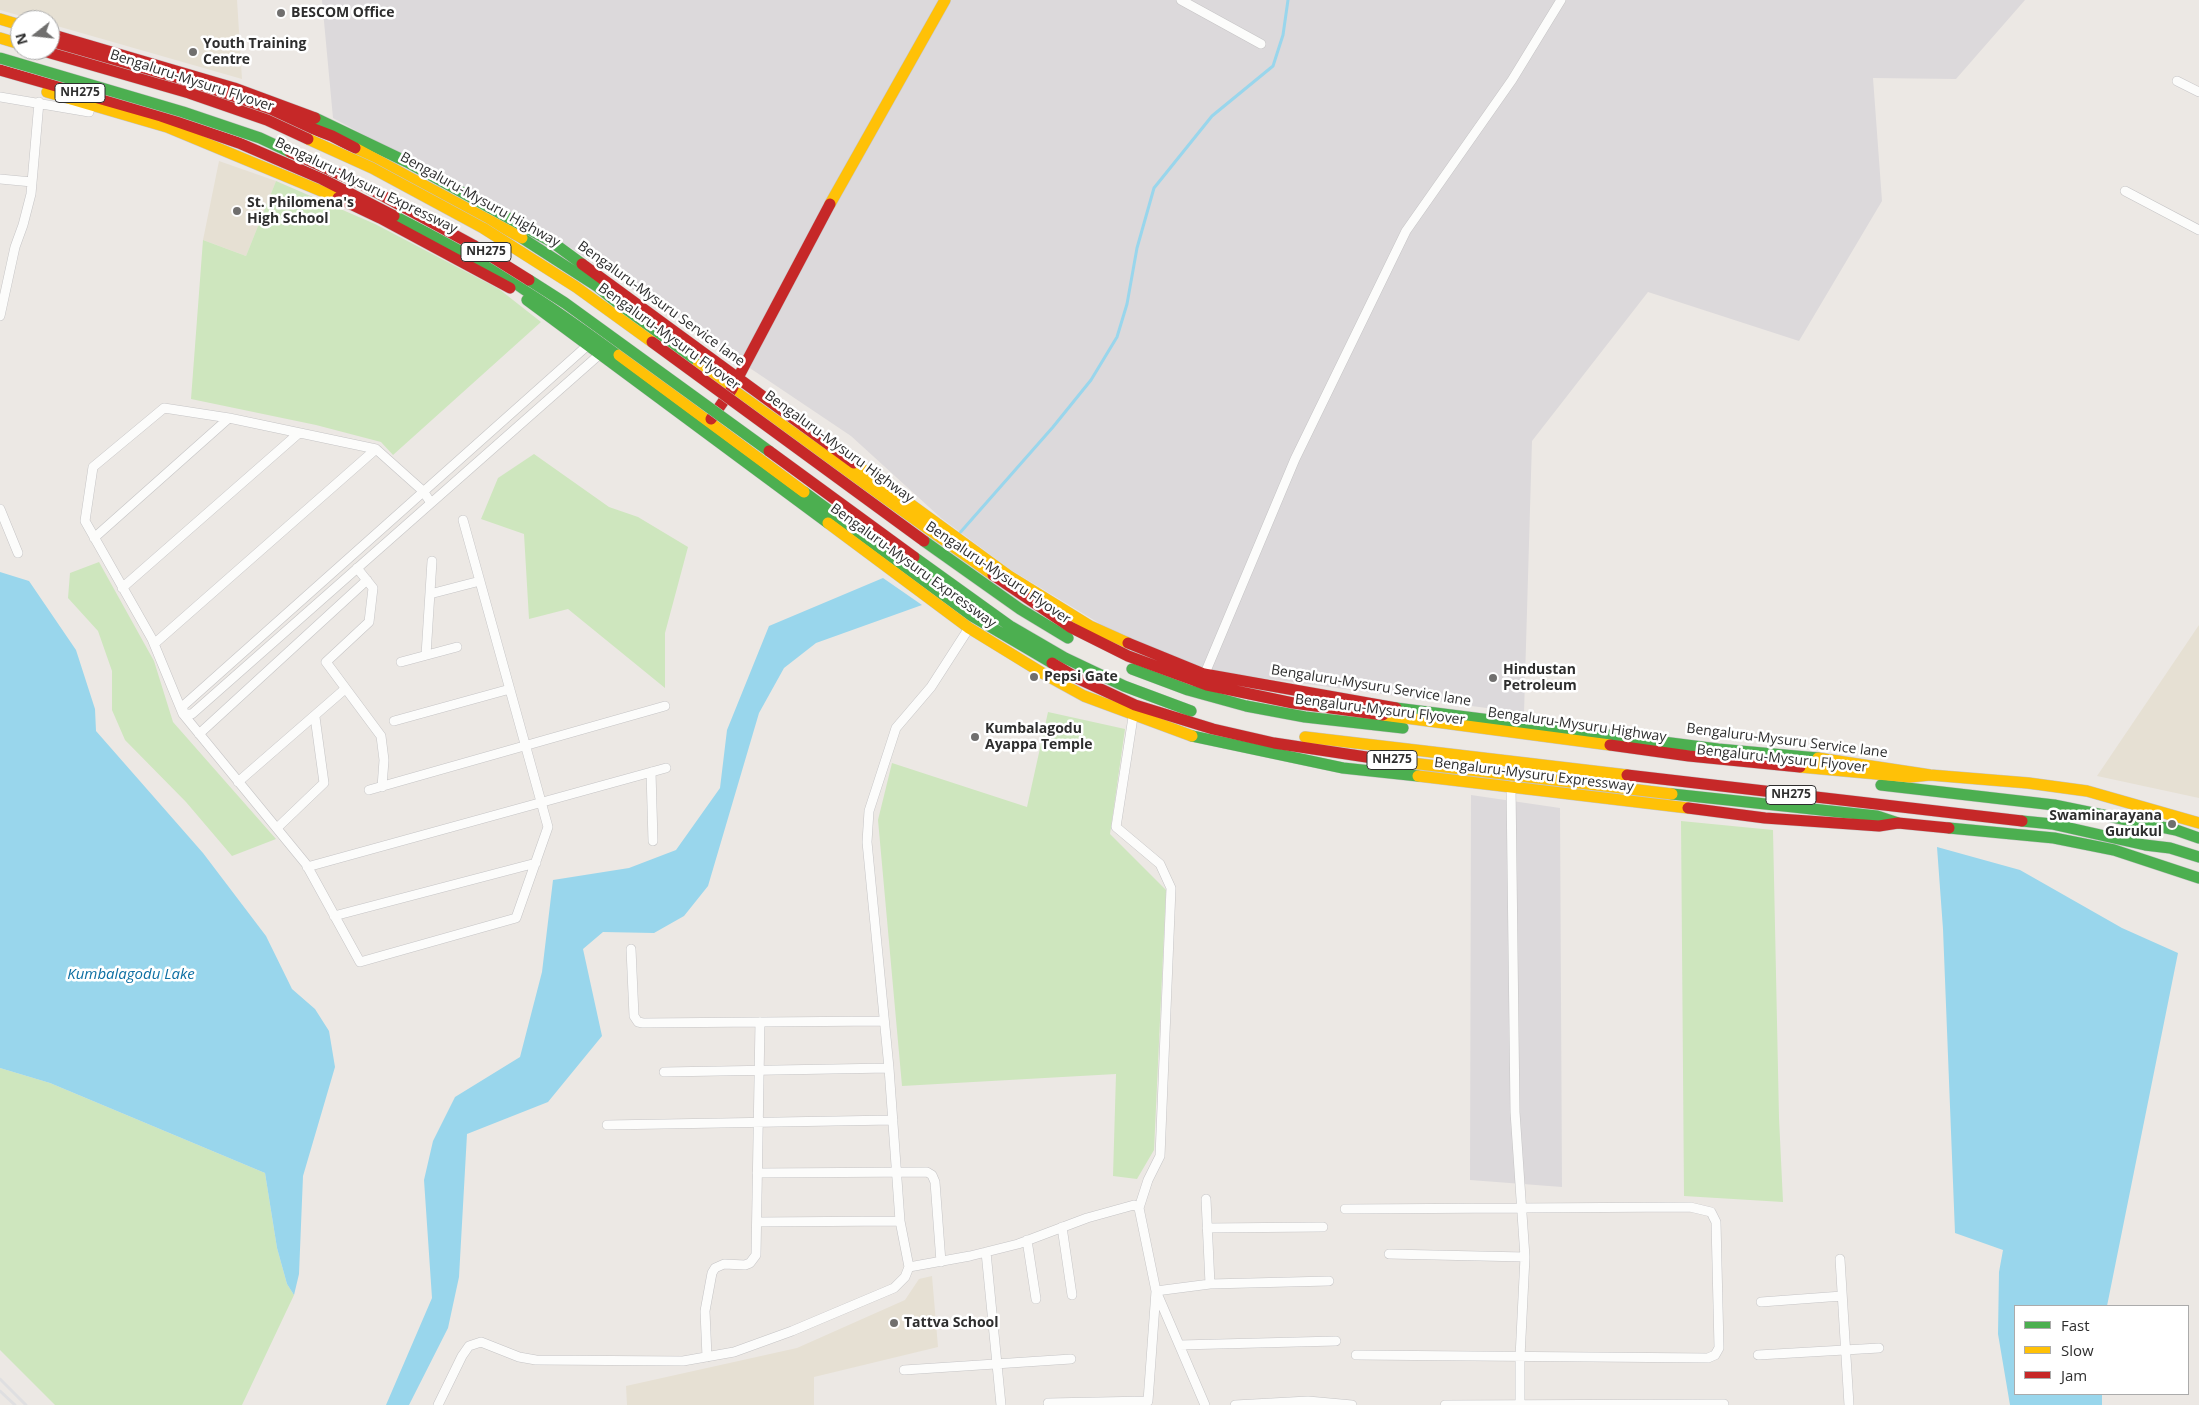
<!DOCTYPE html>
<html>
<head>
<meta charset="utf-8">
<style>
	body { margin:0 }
	#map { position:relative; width:2199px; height:1405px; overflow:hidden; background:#ece8e4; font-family:"Open Sans",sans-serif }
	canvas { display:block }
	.legend { position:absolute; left:2014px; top:1305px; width:175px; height:90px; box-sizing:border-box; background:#fff; border:1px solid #ababab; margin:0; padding:6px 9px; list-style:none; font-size:15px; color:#2e2e2e }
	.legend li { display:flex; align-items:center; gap:10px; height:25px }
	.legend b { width:25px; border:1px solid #ababab }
	.north { position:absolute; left:10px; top:10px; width:50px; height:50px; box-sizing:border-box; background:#fff; border:1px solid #ababab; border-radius:50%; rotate:254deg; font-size:14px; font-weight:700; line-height:20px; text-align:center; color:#2e2e2e }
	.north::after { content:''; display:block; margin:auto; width:18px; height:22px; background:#706f6e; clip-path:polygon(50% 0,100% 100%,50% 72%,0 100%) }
</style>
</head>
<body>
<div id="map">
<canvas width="2199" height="1405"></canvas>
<ul class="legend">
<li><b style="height:6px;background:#4caf50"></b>Fast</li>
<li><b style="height:6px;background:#ffc107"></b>Slow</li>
<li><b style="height:6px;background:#c62828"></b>Jam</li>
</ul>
<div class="north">N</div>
</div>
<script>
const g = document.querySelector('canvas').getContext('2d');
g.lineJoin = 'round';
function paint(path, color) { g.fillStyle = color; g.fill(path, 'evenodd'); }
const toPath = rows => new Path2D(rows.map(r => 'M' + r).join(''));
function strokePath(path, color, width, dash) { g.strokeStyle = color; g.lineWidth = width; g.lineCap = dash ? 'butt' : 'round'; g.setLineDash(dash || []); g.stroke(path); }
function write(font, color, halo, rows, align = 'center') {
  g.font = font + ' "Open Sans",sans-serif'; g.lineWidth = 5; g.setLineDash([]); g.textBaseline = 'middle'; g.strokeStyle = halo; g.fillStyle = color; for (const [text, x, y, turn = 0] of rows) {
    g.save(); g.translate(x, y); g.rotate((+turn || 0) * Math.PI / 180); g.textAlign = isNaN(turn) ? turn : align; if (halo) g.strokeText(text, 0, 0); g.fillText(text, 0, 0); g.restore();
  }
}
paint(toPath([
	[322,0,2025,0,1956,79,1873,78,1882,201,1799,341,1648,292,1532,441,1524,713,1202,670,1102,625,1011,570,941,518,851,436,571,248,333,118],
	[1471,795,1560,808,1562,1187,1470,1180]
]), '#dcd9db');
paint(toPath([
	[0,0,237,0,242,79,50,24,50,20,35,20,0,10],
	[219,161,276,181,246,256,203,240],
	[2199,625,2199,798,2097,776],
	[932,1276,938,1347,814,1377,814,1405,627,1405,626,1386,797,1348,905,1300,919,1279]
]), '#e6e0d3');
paint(toPath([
	[276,181,375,224,499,289,541,322,393,455,381,442,316,425,191,399,203,240,246,256],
	[534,454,609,507,638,517,688,547,665,633,665,688,568,609,529,619,524,534,481,519,498,478],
	[99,562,154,661,173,722,276,839,232,856,186,802,125,740,112,710,112,671,98,631,68,598,70,573],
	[1048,712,1125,729,1110,834,1166,890,1154,1150,1137,1179,1113,1176,1116,1074,902,1086,878,820,892,763,1027,807],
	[1681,821,1773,830,1779,1118,1783,1202,1684,1196],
	[0,1068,50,1083,265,1173,277,1248,287,1284,294,1295,242,1405,55,1405,0,1350]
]), '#cee6be');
paint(toPath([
	[0,572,29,581,76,650,95,709,96,731,203,853,266,936,292,989,315,1009,329,1031,335,1067,303,1176,299,1274,294,1295,287,1284,277,1248,265,1173,50,1083,0,1068],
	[883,578,922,605,816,643,784,668,759,713,708,886,684,916,654,933,603,932,583,949,602,1036,548,1102,467,1134,459,1277,448,1328,409,1405,386,1405,432,1298,424,1180,433,1141,455,1097,520,1057,542,972,553,880,629,868,676,850,720,788,727,730,769,626],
	[1937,847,2020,870,2122,928,2178,953,2107,1306,2015,1306,2015,1394,2102,1394,2102,1405,2010,1405,1998,1334,1999,1272,2003,1250,1955,1233,1943,929]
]), '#99d6ec');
strokePath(toPath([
	[958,535,1053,427,1091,380,1117,337,1127,304,1137,248,1154,188,1212,116,1273,66,1283,35,1288,0]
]), '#99d6ec', 3);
const street = toPath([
	[1181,0,1261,44],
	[2177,81,2199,92],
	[0,97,89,112,91,105],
	[0,179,32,182],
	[2125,191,2199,230],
	[0,316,15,247,23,225,31,194,39,102],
	[431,503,423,491,376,449,229,418,164,408,93,467,85,521,152,639,183,714,306,864,360,962,516,918,548,827,463,520],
	[0,509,18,553],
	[94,538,229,418],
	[357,568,373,588,369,622,326,662,381,736,384,760,382,787],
	[122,588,299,433],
	[430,594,480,581],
	[154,644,376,449],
	[426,655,432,561],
	[401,662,457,647],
	[1203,678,1295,459,1406,231,1512,80,1561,0],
	[183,714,192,714,600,354],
	[183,714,183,706,588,345],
	[1133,717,1116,827,1160,864,1171,888,1160,1156,1148,1180,1139,1208],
	[394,721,510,689],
	[199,734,367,580],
	[651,772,653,841],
	[238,782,345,689],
	[1511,786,1515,1112,1525,1257,1520,1357,1520,1405],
	[369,790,665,706],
	[277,828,324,783,315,717],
	[307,867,666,768],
	[334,916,536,863],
	[631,949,634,1016,638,1022,643,1023,884,1021],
	[664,1072,889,1068],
	[607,1125,893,1120],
	[757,1173,927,1172,932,1175,935,1182,941,1262],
	[1206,1199,1210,1284],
	[1345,1209,1690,1207,1711,1212,1716,1222,1719,1348,1715,1355,1708,1358,1356,1355],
	[757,1222,900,1221],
	[1062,1227,1072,1295],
	[1207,1228,1323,1227],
	[1027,1240,1036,1299],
	[986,1252,1001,1405],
	[1389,1254,1525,1257],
	[1840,1259,1849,1405],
	[909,1267,970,1256,1018,1244,1087,1218,1134,1205,1139,1208,1156,1291,1205,1405],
	[1761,1302,1842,1296],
	[1180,1345,1336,1341],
	[1758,1355,1879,1348],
	[707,1357,705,1311,712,1273,715,1268,724,1264,745,1265,750,1263,756,1255,760,1022],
	[904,1370,1071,1359],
	[1048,1403,1148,1401,1156,1291,1210,1284,1329,1281],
	[438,1405,462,1356,469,1346,481,1342,519,1357,536,1360,683,1361,734,1352,792,1331,894,1288,905,1277,909,1267,900,1221,889,1068,867,842,869,811,896,728,931,687,969,628],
	[1235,1405,1308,1401,1352,1405],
	[1445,1405,1724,1404]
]);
const fast = toPath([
	[315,118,407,162,552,242,582,264],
	[394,216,489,265,619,355],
	[522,238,598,287,657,335,698,365],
	[527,300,828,523],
	[804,492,972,616,1052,663],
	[924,541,1020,609,1068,638],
	[914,557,1010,626,1065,658,1124,686,1191,711],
	[1132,669,1188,690,1246,706,1305,717,1403,728],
	[1396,708,1718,749,1818,758],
	[1192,736,1343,768,1418,776],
	[1881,785,2054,805,2176,830,2199,838],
	[1672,794,1877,816,1898,823],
	[2022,821,2052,824,2145,845,2170,848,2199,857],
	[1949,828,2054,838,2114,850,2199,878]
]);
const slow = toPath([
	[0,19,20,25],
	[0,38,20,44],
	[47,92,167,127,338,198],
	[355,148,522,238],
	[830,204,945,0],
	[619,355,804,492],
	[698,365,993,575],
	[854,463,1009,576,1090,626,1128,643],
	[828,523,969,628,1044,674,1084,696,1192,736],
	[1383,715,1610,745],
	[1305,737,1627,775],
	[1818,758,1930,775,2028,783,2087,791,2199,823],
	[1386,760,1672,794],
	[1800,767,1910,777,1930,775],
	[1418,776,1688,808]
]);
const jam = toPath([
	[50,34,234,88,315,118],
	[50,44,238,100,332,136,355,148],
	[0,70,161,116,239,143,322,179,394,216],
	[338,198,380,218,510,288],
	[582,264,854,463],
	[711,419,732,389,830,204],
	[993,575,1070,627,1128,656,1207,685,1293,703,1383,715],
	[1128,643,1204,674,1396,708],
	[1052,663,1079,679,1135,705,1213,729,1274,743,1386,760],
	[1610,745,1689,756,1800,767],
	[1627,775,2022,821],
	[1688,808,1765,818,1879,826,1898,823,1949,828]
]);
strokePath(street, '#c5c4c5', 10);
strokePath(fast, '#c5c4c5', 12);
strokePath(slow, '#c5c4c5', 12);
strokePath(jam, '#c5c4c5', 12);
strokePath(street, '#fcfcfb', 9);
strokePath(fast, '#4caf50', 11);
strokePath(slow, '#ffc107', 11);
strokePath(jam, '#c62828', 11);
strokePath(toPath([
	[0,1379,26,1405],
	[0,1391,15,1405]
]), '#dfdfe1', 3);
const fastBridge = toPath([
	[0,58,183,112,260,138,290,152],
	[529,280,565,303,769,451]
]);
const slowBridge = toPath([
	[308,139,372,168,483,228,576,287,652,342]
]);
const jamBridge = toPath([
	[40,50,189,93,267,120,308,139],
	[290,152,363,185,473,245,529,280],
	[652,342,924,541],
	[769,451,914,557]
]);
strokePath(fastBridge, '#c6c5c4', 12, []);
strokePath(slowBridge, '#c6c5c4', 12, []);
strokePath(jamBridge, '#c6c5c4', 12, []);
strokePath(fastBridge, '#4caf50', 11);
strokePath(slowBridge, '#ffc107', 11);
strokePath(jamBridge, '#c62828', 11);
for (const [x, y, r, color] of [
	[281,13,5,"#706f6e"],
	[193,52,5,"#706f6e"],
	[237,211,5,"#706f6e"],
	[1034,677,5,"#706f6e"],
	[1493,678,5,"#706f6e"],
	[975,737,5,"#706f6e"],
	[2172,824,5,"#706f6e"],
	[894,1323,5,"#706f6e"]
]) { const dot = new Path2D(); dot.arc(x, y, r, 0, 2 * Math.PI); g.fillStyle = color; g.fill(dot); strokePath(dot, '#fff', 2); }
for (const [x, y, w] of [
	[80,93,50],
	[486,252,50],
	[1392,760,50],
	[1791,795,50]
]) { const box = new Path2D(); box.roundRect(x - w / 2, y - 9.5, w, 19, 4); g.fillStyle = '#fff'; g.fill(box); strokePath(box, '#2e2e2e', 1); }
write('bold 12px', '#2e2e2e', null, [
	["NH275",80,93],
	["NH275",486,252],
	["NH275",1392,760],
	["NH275",1791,795]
]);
write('bold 14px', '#2e2e2e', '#fff', [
	["BESCOM Office",291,13],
	["Youth Training",203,44],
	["Centre",203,60],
	["St. Philomena's",247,203],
	["High School",247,219],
	["Hindustan",1503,670],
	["Petroleum",1503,686],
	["Pepsi Gate",1044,677],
	["Kumbalagodu",985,729],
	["Ayappa Temple",985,745],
	["Swaminarayana",2162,816,"right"],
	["Gurukul",2162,832,"right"],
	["Tattva School",904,1323]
], 'left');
write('14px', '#2e2e2e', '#fff', [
	["Bengaluru-Mysuru Flyover",192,81,18],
	["Bengaluru-Mysuru Expressway",366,186,26],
	["Bengaluru-Mysuru Highway",480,200,29],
	["Bengaluru-Mysuru Service lane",661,304,36],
	["Bengaluru-Mysuru Flyover",669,337,36],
	["Bengaluru-Mysuru Highway",839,447,36],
	["Bengaluru-Mysuru Expressway",913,566,36],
	["Bengaluru-Mysuru Flyover",998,573,34],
	["Bengaluru-Mysuru Service lane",1371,686,9],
	["Bengaluru-Mysuru Flyover",1380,710,7],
	["Bengaluru-Mysuru Highway",1577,725,8],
	["Bengaluru-Mysuru Service lane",1787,741,7],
	["Bengaluru-Mysuru Flyover",1782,759,6],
	["Bengaluru-Mysuru Expressway",1534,775,7]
]);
write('italic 15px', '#0d6fa3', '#fff', [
	["Kumbalagodu Lake",131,975]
]);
</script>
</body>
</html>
